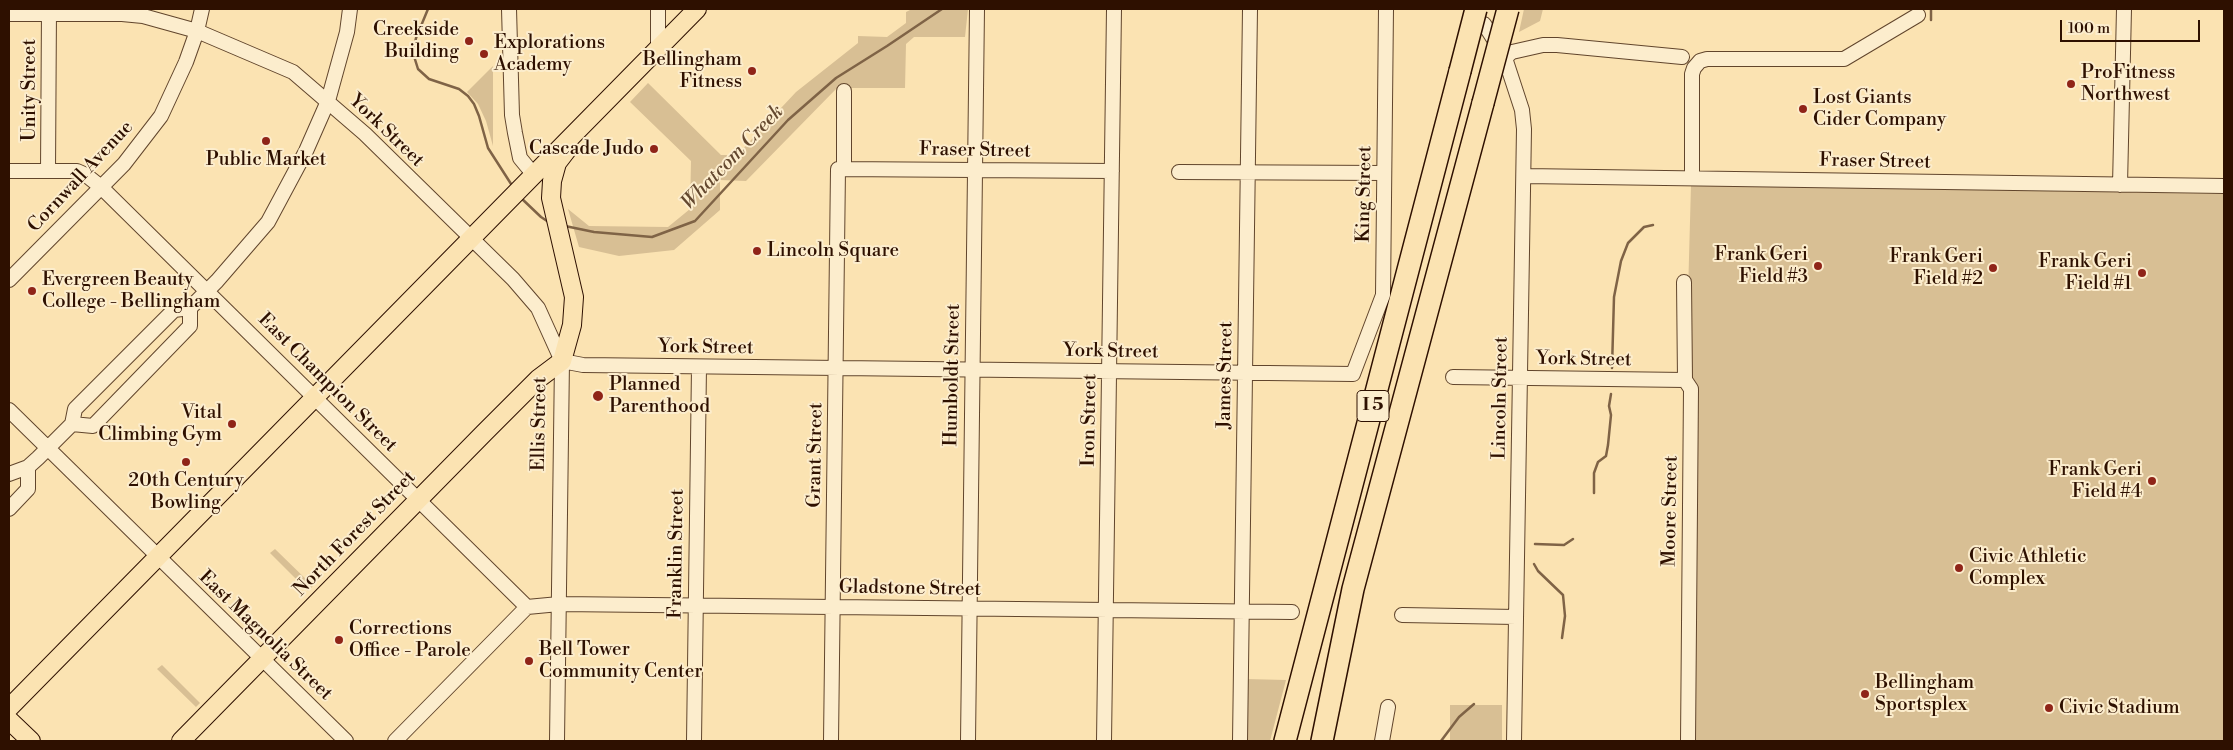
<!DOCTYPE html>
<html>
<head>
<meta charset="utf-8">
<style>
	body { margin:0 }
	#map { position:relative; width:2233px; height:750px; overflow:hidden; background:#fbe3b2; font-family:"Libre Bodoni",serif }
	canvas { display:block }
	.frame { position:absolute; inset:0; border:10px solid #2e1000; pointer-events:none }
	.scale { position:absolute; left:2060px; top:20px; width:140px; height:22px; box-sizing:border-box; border:2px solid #2e1000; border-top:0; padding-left:6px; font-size:15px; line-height:18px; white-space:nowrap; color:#2e1000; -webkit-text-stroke:4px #fcedcd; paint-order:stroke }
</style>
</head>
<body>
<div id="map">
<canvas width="2233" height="750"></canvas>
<div class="frame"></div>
<div class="scale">100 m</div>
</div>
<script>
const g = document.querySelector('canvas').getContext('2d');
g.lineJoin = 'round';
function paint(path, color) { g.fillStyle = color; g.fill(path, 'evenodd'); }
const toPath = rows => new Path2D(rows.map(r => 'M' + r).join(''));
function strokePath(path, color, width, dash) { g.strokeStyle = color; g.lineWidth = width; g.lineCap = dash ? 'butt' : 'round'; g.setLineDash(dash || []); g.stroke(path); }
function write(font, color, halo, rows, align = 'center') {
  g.font = font + ' "Libre Bodoni",serif'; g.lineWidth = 4; g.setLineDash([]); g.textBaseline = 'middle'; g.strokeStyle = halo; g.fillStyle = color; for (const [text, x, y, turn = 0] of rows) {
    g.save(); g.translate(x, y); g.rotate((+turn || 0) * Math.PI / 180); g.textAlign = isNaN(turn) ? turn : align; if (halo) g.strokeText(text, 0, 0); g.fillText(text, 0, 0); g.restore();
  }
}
paint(toPath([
	[912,9,968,9,965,37,914,37,906,44,905,88,837,88,746,181,720,180,720,210,674,250,619,256,579,247,568,209,589,226,668,227,690,209,691,161,630,102,648,83,721,155,737,155,796,92,858,43,858,36,887,37,906,23,906,12],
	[1524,9,1543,9,1540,21,1519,32],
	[493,66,493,146,486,121,478,104,467,92],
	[1691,185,2224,194,2224,741,1692,741,1686,367],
	[275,549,313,586,308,591,270,553],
	[162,665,200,703,196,707,157,669],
	[1246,679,1286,680,1270,741,1245,741],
	[1450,705,1502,705,1502,741,1450,741]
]), '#d8bf94');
strokePath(toPath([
	[428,9,416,38,413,53,418,69,429,79,459,89,468,96,474,104,479,116,488,148,513,187],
	[1931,20,1931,9],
	[520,197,541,217,550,223],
	[565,226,594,232,652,237,695,221,788,120,836,78,887,46,942,9],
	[1612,368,1614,297,1621,261,1628,243,1644,227,1653,225],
	[1594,493,1594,473,1598,462,1606,456,1608,445,1611,415,1609,406,1611,394],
	[1535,544,1564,545,1573,539],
	[1534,564,1538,571,1563,595,1565,616,1562,638],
	[1441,741,1459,717,1474,704]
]), '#7f6346', 2.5);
const minor = toPath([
	[509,9,512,115,515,133,520,158,534,175],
	[658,9,658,49],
	[9,14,122,14,143,16,197,31,293,72,365,134,513,279,538,308,562,361,557,741],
	[1484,24,1493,38],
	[844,169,844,91],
	[9,171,77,171,86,175,101,187,527,607],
	[48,171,49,9],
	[1179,172,1384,173],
	[1525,176,2224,186],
	[1692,178,1692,74,1694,68,1700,61,1707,59,1844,59,1918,15],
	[2120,185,2124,9],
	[9,280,124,164,161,116,186,62,197,31,202,9],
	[1684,282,1685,380,1691,389,1688,741],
	[562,361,583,365,1353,374,1383,295,1386,9],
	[1453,377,1685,380],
	[9,410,346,741],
	[72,424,93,426,190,326,190,308],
	[9,474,28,467,38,458,72,424,75,409,174,310,190,308,217,281,268,222,306,151,328,101,347,32,350,9],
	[9,509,28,489,28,467],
	[527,607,559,604,1292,612],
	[1402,615,1516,617],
	[395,741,527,607],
	[694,741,699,367],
	[831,741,838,169,1112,171],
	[968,741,977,9],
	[1104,741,1114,9],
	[1240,741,1250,9],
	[1382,741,1388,707],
	[1514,741,1524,129,1522,110,1505,58,1512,52,1543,45,1557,45,1682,57]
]);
const major = toPath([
	[9,708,697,9],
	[9,720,31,741],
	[181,741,484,433,538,379,562,361,572,325,574,297,551,198,552,181,557,163,567,150]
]);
const highway = toPath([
	[1285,741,1460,71],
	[1322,741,1353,589,1483,103]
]);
strokePath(minor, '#61452c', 16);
strokePath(major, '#2e1000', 20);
strokePath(highway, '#2e1000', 24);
strokePath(minor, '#fcedcd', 14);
strokePath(major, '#fbe3b2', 18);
strokePath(highway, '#fbe3b2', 21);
const highwayBridge = toPath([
	[1460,71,1476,9],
	[1483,103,1508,9]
]);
strokePath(highwayBridge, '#2e1000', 24, []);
strokePath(highwayBridge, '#fbe3b2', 21);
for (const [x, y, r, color] of [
	[469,41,5,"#8f2418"],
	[484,54,5,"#8f2418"],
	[752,71,5,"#8f2418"],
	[2071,84,5,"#8f2418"],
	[1803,109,5,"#8f2418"],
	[266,141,5,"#8f2418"],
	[654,149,5,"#8f2418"],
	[757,251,5,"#8f2418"],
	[1818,266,5,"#8f2418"],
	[1993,268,5,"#8f2418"],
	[2142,273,5,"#8f2418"],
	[32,291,5,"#8f2418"],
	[598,396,6,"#8f2418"],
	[232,424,5,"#8f2418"],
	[186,462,5,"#8f2418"],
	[2152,481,5,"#8f2418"],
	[1959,568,5,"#8f2418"],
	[339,640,5,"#8f2418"],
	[529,661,5,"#8f2418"],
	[1865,694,5,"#8f2418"],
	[2049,708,5,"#8f2418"]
]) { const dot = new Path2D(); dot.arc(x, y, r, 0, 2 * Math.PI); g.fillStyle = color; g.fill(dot); strokePath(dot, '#fcedcd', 2); }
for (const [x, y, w] of [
	[1373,406,32]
]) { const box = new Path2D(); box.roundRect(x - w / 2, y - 15.5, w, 31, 4); g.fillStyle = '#fcedcd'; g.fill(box); strokePath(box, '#2e1000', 1); }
write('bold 18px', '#2e1000', null, [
	["I 5",1373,406]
]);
write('19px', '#2e1000', '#fcedcd', [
	["Creekside",459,30,"right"],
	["Building",459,52,"right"],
	["Explorations",494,43],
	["Academy",494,65],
	["Bellingham",742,60,"right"],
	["Fitness",742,82,"right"],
	["ProFitness",2081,73],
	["Northwest",2081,95],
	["Lost Giants",1813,98],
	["Cider Company",1813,120],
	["Cascade Judo",644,149,"right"],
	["Public Market",266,160,"center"],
	["Lincoln Square",767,251],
	["Frank Geri",1808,255,"right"],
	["Field #3",1808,277,"right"],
	["Frank Geri",1983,257,"right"],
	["Field #2",1983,279,"right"],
	["Frank Geri",2132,262,"right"],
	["Field #1",2132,284,"right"],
	["Evergreen Beauty",42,280],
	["College - Bellingham",42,302],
	["Planned",609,385],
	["Parenthood",609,407],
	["Vital",222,413,"right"],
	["Climbing Gym",222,435,"right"],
	["Frank Geri",2142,470,"right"],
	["Field #4",2142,492,"right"],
	["20th Century",186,481,"center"],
	["Bowling",186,503,"center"],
	["Civic Athletic",1969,557],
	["Complex",1969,579],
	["Corrections",349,629],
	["Office - Parole",349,651],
	["Bell Tower",539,650],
	["Community Center",539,672],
	["Bellingham",1875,683],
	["Sportsplex",1875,705],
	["Civic Stadium",2059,708]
], 'left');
write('19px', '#2e1000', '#fcedcd', [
	["Unity Street",30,90,-90],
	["York Street",386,131,44],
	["Fraser Street",975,151,1],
	["Fraser Street",1875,162,1],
	["Cornwall Avenue",81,177,-47],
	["King Street",1365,194,-89],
	["York Street",706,348,1],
	["York Street",1111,352,1],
	["York Street",1584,360,1],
	["Humboldt Street",953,375,-89],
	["James Street",1226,375,-89],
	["East Champion Street",327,383,45],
	["Lincoln Street",1501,398,-89],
	["Iron Street",1090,420,-89],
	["Ellis Street",540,424,-89],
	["Grant Street",816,455,-89],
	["Moore Street",1671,511,-89],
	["North Forest Street",355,534,-46],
	["Franklin Street",677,554,-89],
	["Gladstone Street",910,589,1],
	["East Magnolia Street",265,636,44]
]);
write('italic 20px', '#64482f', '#fcedcd', [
	["Whatcom Creek",733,158,-46]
]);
</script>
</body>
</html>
